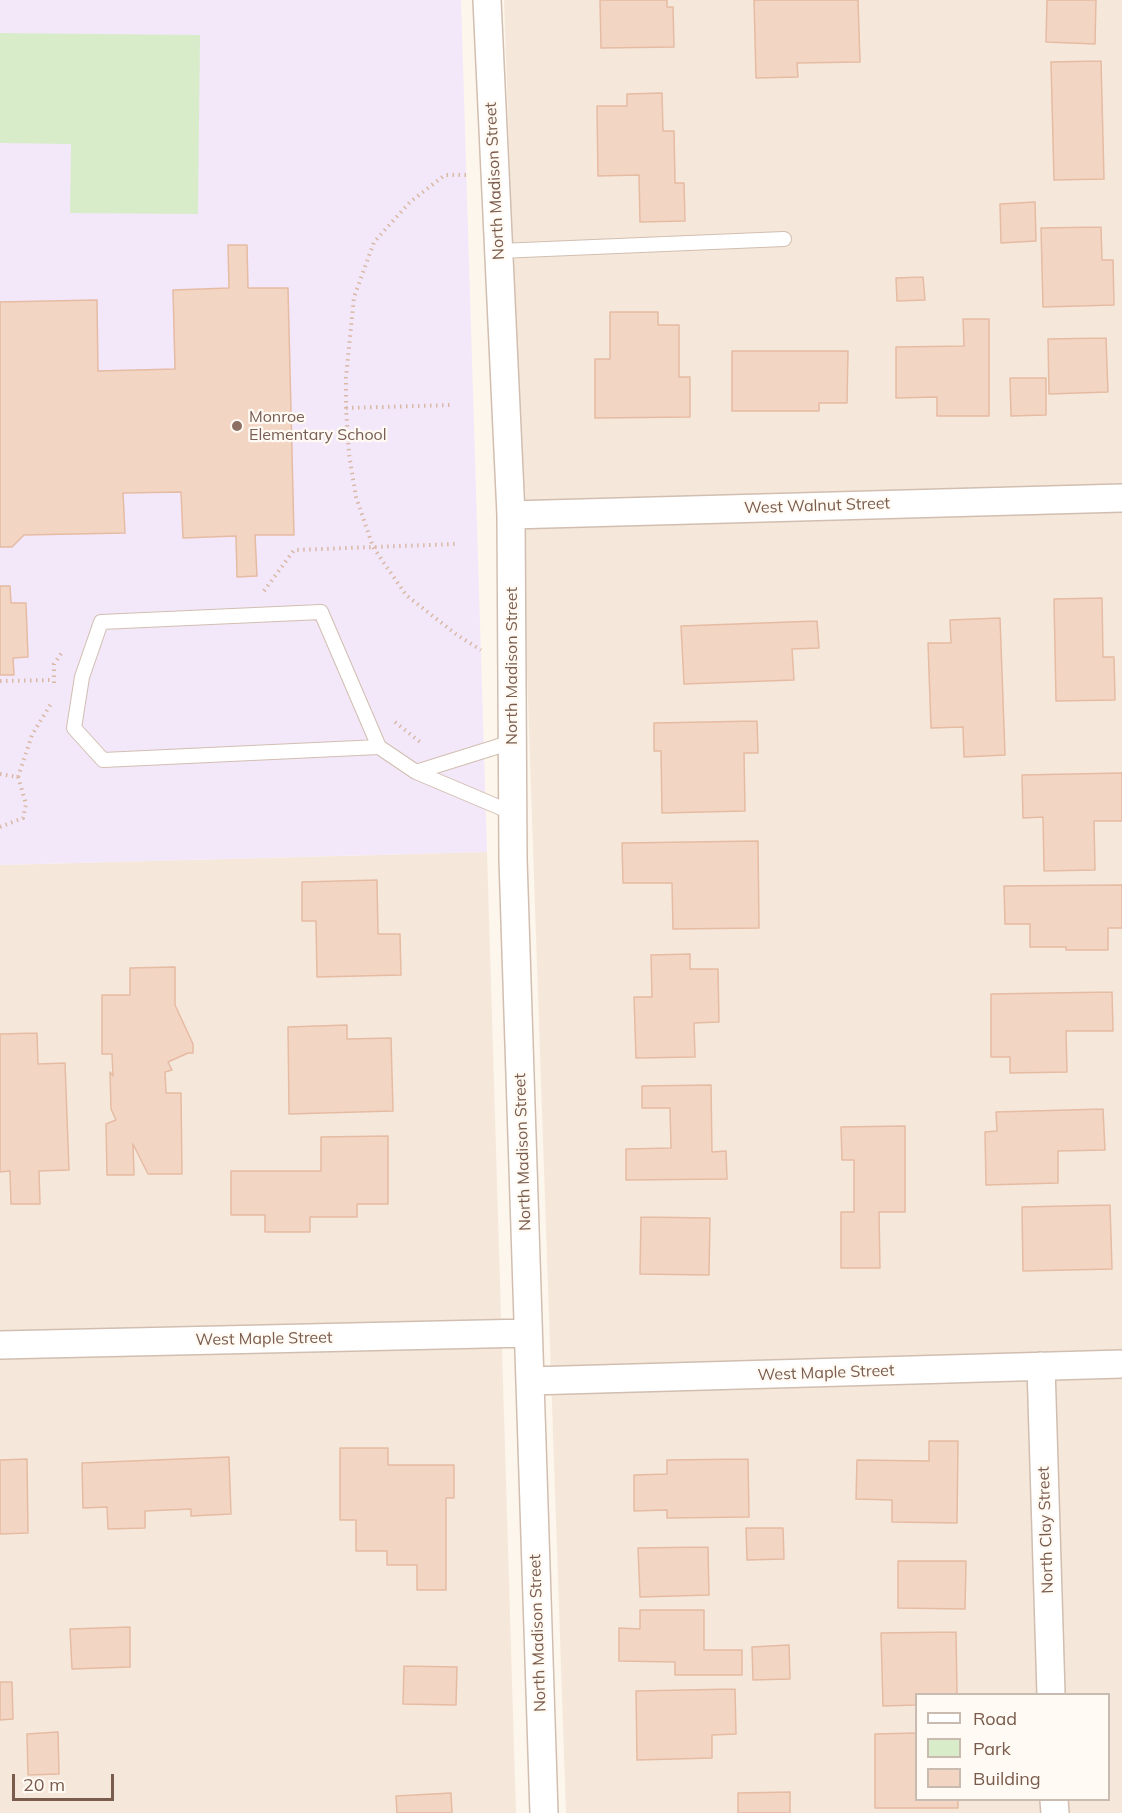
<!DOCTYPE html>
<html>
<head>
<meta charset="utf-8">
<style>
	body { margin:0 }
	#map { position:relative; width:1122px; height:1813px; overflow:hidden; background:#fdf6ec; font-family:Mulish,sans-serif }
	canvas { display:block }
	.legend { position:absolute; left:915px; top:1693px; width:195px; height:108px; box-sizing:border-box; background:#fffaf3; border:2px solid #cabbb1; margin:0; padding:8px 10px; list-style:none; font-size:18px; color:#7a5c4d }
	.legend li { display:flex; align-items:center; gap:12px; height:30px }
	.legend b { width:30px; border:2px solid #cabbb1 }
	.scale { position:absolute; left:12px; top:1774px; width:102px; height:27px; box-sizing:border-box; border:3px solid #7a5c4d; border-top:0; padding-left:8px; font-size:18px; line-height:21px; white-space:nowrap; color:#7a5c4d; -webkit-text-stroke:4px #fffaf3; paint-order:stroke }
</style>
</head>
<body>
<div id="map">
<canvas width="1122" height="1813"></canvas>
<ul class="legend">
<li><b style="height:8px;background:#fff"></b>Road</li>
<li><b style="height:16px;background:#d8ecc9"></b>Park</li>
<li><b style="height:16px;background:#f3d5c3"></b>Building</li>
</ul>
<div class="scale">20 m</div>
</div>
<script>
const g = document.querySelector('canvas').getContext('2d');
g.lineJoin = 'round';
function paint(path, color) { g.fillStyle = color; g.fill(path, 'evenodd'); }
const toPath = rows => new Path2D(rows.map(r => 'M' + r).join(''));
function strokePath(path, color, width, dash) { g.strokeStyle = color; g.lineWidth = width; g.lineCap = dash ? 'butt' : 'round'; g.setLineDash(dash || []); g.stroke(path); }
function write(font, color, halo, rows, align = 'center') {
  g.font = font + ' Mulish,sans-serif'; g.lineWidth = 4.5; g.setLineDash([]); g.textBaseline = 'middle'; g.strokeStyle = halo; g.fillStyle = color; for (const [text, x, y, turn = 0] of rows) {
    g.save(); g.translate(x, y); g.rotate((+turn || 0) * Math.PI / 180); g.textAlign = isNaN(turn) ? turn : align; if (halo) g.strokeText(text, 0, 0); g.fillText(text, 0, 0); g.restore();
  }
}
paint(toPath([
	[504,0,1122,0,1122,1813,566,1813],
	[916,1694,1108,1694,1108,1800,916,1800],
	[487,852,516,1813,0,1813,0,865]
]), '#f5e8da');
paint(toPath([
	[0,0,461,0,487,852,0,865]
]), '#f3e8fa');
paint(toPath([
	[0,33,200,35,198,214,70,213,71,144,0,143]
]), '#d8ecc9');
const building = toPath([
	[600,0,667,0,667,7,673,7,674,47,601,48,600,0],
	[754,0,858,0,860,62,797,63,798,77,756,78,754,0],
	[1047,0,1096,0,1095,44,1046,42,1047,0],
	[1101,61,1104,179,1054,180,1051,62,1101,61],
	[662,93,663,131,674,131,675,183,684,183,685,221,640,222,639,175,598,176,597,106,627,106,627,94,662,93],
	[1035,202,1036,241,1001,243,1000,204,1035,202],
	[1101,227,1102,260,1113,260,1114,305,1043,307,1041,228,1101,227],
	[228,245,247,245,248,288,288,288,294,535,255,535,257,576,237,577,236,536,183,538,181,492,123,493,125,533,24,535,12,547,0,547,0,302,97,300,98,371,175,369,173,290,229,288,228,245],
	[923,277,925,300,897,301,896,278,923,277],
	[610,312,658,312,658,325,679,325,679,377,690,377,690,417,595,418,595,359,610,359,610,312],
	[963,319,989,319,989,416,937,416,937,397,896,398,896,347,964,346,963,319],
	[1106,338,1108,392,1049,394,1048,339,1106,338],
	[732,351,848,351,847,403,819,403,819,411,732,411,732,351],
	[1010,378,1046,378,1046,415,1011,416,1010,378],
	[0,586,10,586,11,603,26,603,28,657,13,658,14,675,0,675,0,586],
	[1102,598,1103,657,1114,657,1115,700,1056,701,1054,599,1102,598],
	[1000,618,1005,755,964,757,963,727,931,728,928,643,951,643,950,620,1000,618],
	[817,621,819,648,792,649,794,680,684,684,681,626,817,621],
	[757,721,758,753,744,753,745,811,662,813,661,751,654,751,654,723,757,721],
	[1122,773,1122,821,1094,821,1095,870,1044,871,1043,817,1023,818,1022,775,1122,773],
	[758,841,759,928,673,929,672,883,623,883,622,843,758,841],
	[377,880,378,934,400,934,401,975,317,977,316,921,302,921,302,882,377,880],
	[1122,885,1122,928,1108,928,1108,950,1066,950,1066,947,1030,947,1030,924,1005,924,1004,886,1122,885],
	[690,954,690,969,718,969,719,1022,694,1023,695,1057,636,1058,634,997,652,997,651,955,690,954],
	[175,967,175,1005,193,1044,193,1053,188,1053,168,1062,172,1070,165,1072,166,1093,181,1093,182,1174,148,1174,133,1144,134,1175,107,1175,106,1124,116,1120,111,1109,110,1072,113,1076,112,1054,102,1054,102,995,130,995,130,968,175,967],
	[1112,992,1113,1031,1066,1031,1067,1072,1010,1073,1010,1057,991,1057,991,994,1112,992],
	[347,1025,347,1039,391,1038,393,1111,289,1114,288,1027,347,1025],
	[37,1033,38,1064,65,1063,69,1170,39,1171,40,1204,11,1204,10,1171,0,1172,0,1034,37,1033],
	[711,1085,712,1152,726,1151,727,1179,626,1180,626,1149,671,1148,670,1108,642,1108,642,1086,711,1085],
	[1103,1109,1105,1150,1058,1151,1058,1183,986,1185,985,1132,997,1131,996,1112,1103,1109],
	[905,1126,905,1212,879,1212,880,1268,841,1268,841,1212,854,1212,854,1160,842,1160,841,1127,905,1126],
	[388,1136,388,1204,357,1204,357,1217,310,1217,310,1232,265,1232,265,1215,231,1215,231,1171,321,1171,321,1137,388,1136],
	[1110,1205,1112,1269,1023,1271,1022,1207,1110,1205],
	[641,1217,710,1218,709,1275,640,1274,641,1217],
	[929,1441,958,1441,957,1523,892,1522,892,1500,856,1499,857,1460,929,1461,929,1441],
	[340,1448,388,1448,388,1465,454,1465,454,1498,446,1498,446,1590,417,1590,417,1565,387,1565,387,1551,356,1551,356,1520,340,1520,340,1448],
	[229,1457,231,1514,191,1516,191,1509,145,1511,145,1528,108,1529,107,1507,83,1508,82,1463,229,1457],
	[27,1459,28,1533,0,1534,0,1460,27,1459],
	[748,1459,749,1517,667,1518,667,1510,634,1511,634,1475,667,1474,667,1460,748,1459],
	[746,1528,783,1528,784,1559,747,1560,746,1528],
	[708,1547,709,1595,640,1597,638,1548,708,1547],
	[898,1561,966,1561,965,1609,898,1608,898,1561],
	[640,1610,704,1610,704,1650,742,1650,742,1675,675,1675,675,1662,619,1661,619,1628,640,1629,640,1610],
	[130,1627,130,1667,72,1669,70,1629,130,1627],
	[956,1632,957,1694,916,1694,916,1705,883,1706,881,1633,956,1632],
	[789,1645,790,1679,753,1680,752,1647,789,1645],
	[404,1666,457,1667,456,1705,403,1704,404,1666],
	[0,1682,12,1682,13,1719,0,1720,0,1682],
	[735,1689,736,1734,712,1735,712,1758,637,1760,636,1691,735,1689],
	[58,1732,59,1774,28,1775,27,1734,58,1732],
	[916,1733,916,1800,958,1800,958,1808,875,1808,875,1734,916,1733],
	[790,1792,790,1813,738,1813,738,1793,790,1792],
	[451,1793,452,1813,397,1813,396,1796,451,1793]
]);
paint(building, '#f3d5c3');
strokePath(building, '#e6bba3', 1.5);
const service = toPath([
	[499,251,784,239],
	[379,747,103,760,74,728,82,677,101,622,321,612,379,747,416,772,513,813],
	[416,772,512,742]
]);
const minor = toPath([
	[487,0,511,515,513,859,544,1813],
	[511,515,1122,498],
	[0,1345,528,1333],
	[1041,1366,1051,1694],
	[530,1381,1122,1364],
	[1054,1800,1055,1813]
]);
strokePath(service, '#d1beb0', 16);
strokePath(minor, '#d1beb0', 30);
strokePath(toPath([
	[466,175,445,175,410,202,374,242,354,297,346,378,346,408,349,454,356,497,373,547,406,595,457,635,481,650],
	[346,408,451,405],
	[264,591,294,550,455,544],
	[0,681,54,680],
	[54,683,54,664,63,651],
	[395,722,420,742],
	[0,774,18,777,26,804,23,818,0,827],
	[18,777,32,735,52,702]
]), '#d9b8a5', 4, [1.5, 4.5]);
strokePath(service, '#fff', 14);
strokePath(minor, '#fff', 27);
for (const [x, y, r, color] of [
	[237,426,6,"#8d6e63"]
]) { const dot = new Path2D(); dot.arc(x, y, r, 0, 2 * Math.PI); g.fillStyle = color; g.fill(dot); strokePath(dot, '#fffaf3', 2); }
write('16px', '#7a5c4d', '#fffaf3', [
	["North Madison Street",495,181,-93],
	["West Walnut Street",817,506,-2],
	["North Madison Street",512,666,-90],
	["North Madison Street",523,1152,-92],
	["West Maple Street",264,1339,-1],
	["West Maple Street",826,1373,-2],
	["North Clay Street",1046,1530,-92],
	["North Madison Street",538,1633,-92]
]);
write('16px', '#785e54', '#fffaf3', [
	["Monroe",249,417],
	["Elementary School",249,435]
], 'left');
</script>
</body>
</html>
